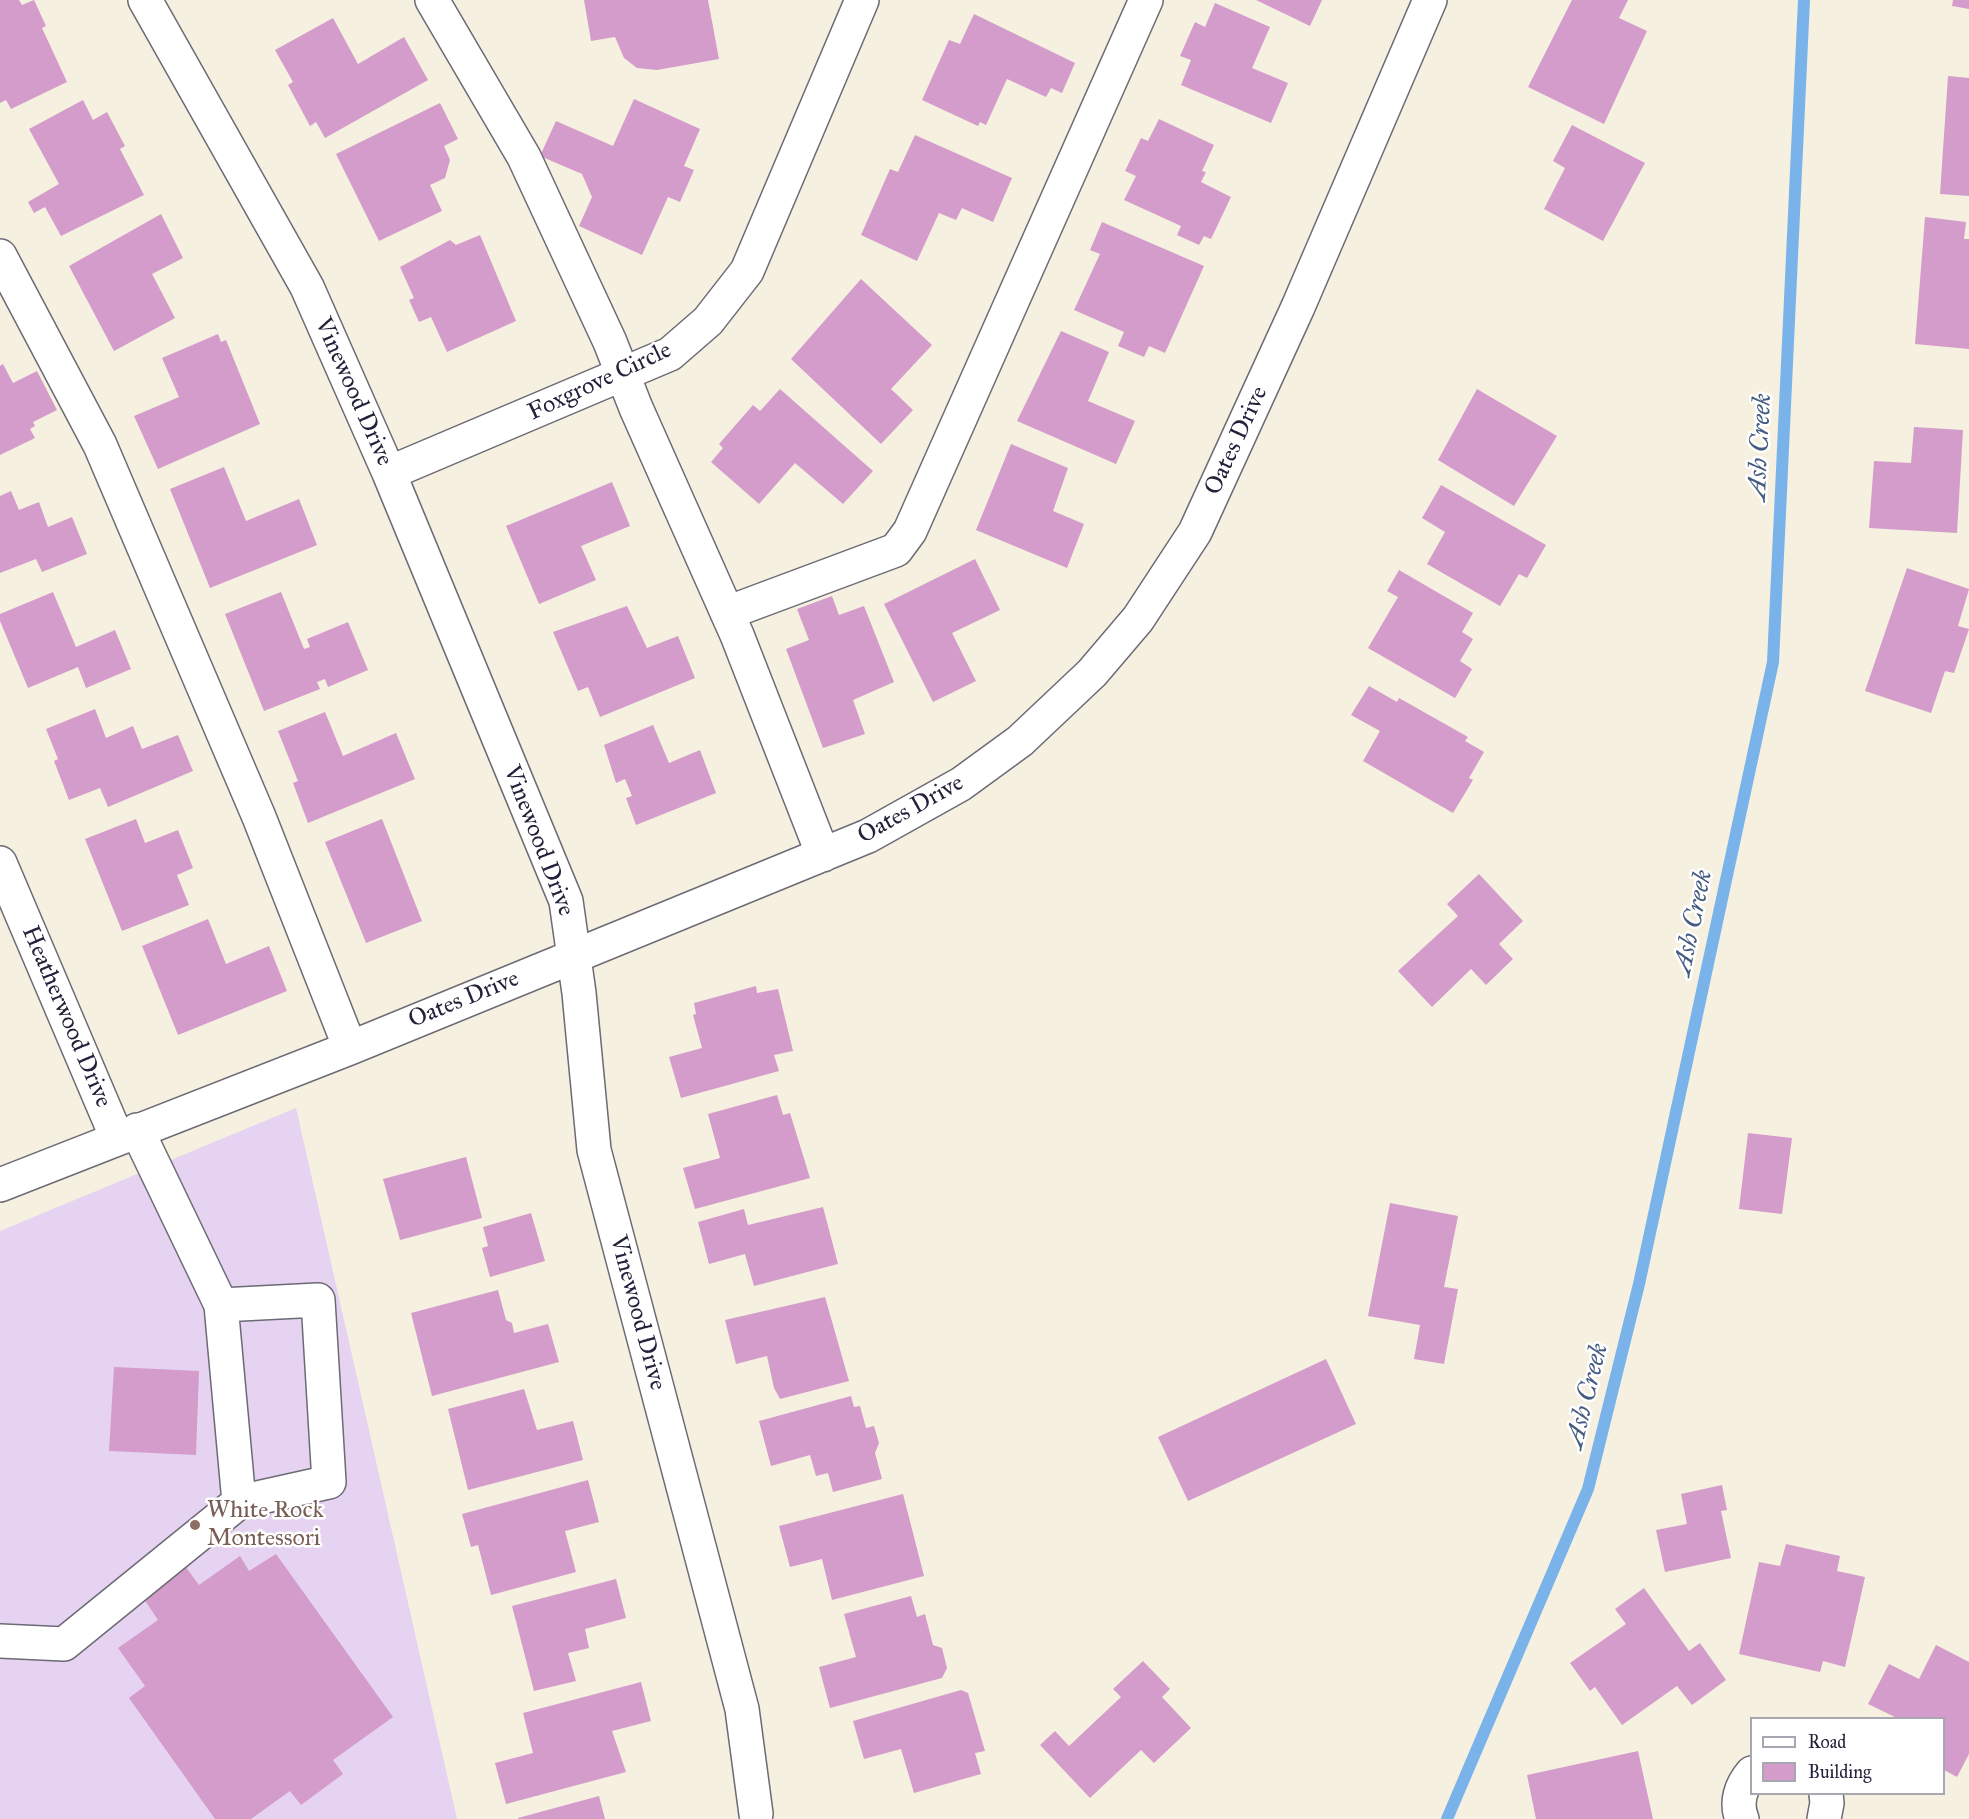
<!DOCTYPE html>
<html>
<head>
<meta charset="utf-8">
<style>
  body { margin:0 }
  #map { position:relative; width:1969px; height:1819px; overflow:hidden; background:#f6f0e0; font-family:"IM FELL Great Primer",serif }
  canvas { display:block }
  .legend { position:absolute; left:1750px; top:1717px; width:195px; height:78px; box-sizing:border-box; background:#fff; border:2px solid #a7a7b1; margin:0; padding:8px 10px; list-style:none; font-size:18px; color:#22223b }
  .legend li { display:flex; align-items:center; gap:12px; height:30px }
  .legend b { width:30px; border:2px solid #a7a7b1 }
</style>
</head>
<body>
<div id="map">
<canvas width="1969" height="1819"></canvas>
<ul class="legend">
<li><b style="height:8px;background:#fff"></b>Road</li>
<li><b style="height:16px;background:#d49cca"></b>Building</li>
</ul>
</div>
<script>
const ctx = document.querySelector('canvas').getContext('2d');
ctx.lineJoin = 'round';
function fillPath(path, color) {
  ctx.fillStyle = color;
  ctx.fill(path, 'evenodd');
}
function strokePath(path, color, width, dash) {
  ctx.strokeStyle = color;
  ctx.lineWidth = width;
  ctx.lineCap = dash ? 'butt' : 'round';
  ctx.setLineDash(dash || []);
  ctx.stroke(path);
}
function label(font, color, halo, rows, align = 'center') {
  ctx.font = font + ' "IM FELL Great Primer",serif';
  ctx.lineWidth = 5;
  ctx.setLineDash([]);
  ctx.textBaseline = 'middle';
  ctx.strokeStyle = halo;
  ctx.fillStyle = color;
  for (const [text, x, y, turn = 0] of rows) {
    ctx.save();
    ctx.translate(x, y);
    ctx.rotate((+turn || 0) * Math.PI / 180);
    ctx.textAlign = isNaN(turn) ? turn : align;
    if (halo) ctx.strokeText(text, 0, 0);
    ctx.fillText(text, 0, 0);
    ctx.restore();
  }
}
fillPath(new Path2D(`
  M 296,1108 L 457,1819 L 0,1819 L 0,1231 Z`), '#e5d3f1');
strokePath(new Path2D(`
  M 1447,1819 L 1588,1489 L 1639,1284 L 1773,662 L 1804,0`), '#79b3ea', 12);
fillPath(new Path2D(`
  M 0,0 L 19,0 L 22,5 L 34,0 L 46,26 L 42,28 L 67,82 L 11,109 L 6,100 L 0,103 Z
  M 584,0 L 708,0 L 719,59 L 657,70 L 637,68 L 624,58 L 615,37 L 591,41 Z
  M 1256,0 L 1322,0 L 1310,26 Z
  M 1572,0 L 1628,0 L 1619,18 L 1647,31 L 1604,124 L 1528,87 Z
  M 1953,0 L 1969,0 L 1969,9 L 1952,6 Z
  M 1215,3 L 1270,27 L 1252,68 L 1288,83 L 1271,123 L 1181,85 L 1191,60 L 1180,56 L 1195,22 L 1205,27 Z
  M 974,14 L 1075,63 L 1062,93 L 1051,88 L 1046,97 L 1007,79 L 986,125 L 980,122 L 978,126 L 922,100 L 949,40 L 960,44 Z
  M 333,18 L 358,64 L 404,37 L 428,80 L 325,138 L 316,122 L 310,126 L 288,85 L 293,82 L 275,50 Z
  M 1948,76 L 1969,78 L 1969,196 L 1940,194 Z
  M 634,99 L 700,129 L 684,166 L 694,170 L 680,202 L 668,197 L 642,255 L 579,226 L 592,197 L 582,174 L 540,156 L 556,121 L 613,146 Z
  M 83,100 L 93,120 L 107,112 L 125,146 L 120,149 L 144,195 L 61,236 L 45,207 L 34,213 L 28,202 L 59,184 L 29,129 Z
  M 440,103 L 458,139 L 444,146 L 450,160 L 445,178 L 430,185 L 442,211 L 379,241 L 336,154 Z
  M 1159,119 L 1214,145 L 1202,171 L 1206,172 L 1201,182 L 1231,197 L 1211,239 L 1204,236 L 1199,245 L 1177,235 L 1181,226 L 1124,200 L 1136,176 L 1125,171 L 1141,138 L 1148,141 Z
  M 1572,125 L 1645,163 L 1603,241 L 1544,209 L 1565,168 L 1553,161 Z
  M 915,135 L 1012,178 L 993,222 L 962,208 L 956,220 L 939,213 L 917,261 L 861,235 L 890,169 L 898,172 Z
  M 161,214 L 183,258 L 152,274 L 175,318 L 114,351 L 69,266 Z
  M 1925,217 L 1966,222 L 1964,239 L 1969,239 L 1969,349 L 1915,344 Z
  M 1102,222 L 1204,266 L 1165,353 L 1149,346 L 1144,357 L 1118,346 L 1124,332 L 1074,310 L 1100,254 L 1090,250 Z
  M 480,235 L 516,321 L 447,352 L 431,317 L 419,322 L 409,300 L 414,298 L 400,267 L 450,240 L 456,245 Z
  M 861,279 L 932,345 L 891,389 L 913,410 L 881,444 L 791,359 Z
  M 1061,331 L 1109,352 L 1088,401 L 1135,421 L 1116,464 L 1017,421 Z
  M 218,334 L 221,342 L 226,340 L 260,424 L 158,469 L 134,416 L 179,397 L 162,358 Z
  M 3,364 L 13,383 L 37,371 L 57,410 L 33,422 L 35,426 L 30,429 L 35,438 L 0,455 L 0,366 Z
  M 780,389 L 873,471 L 843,504 L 795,463 L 759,504 L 711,462 L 723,448 L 719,444 L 753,405 L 760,411 Z
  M 1477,389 L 1557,436 L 1514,506 L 1438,460 Z
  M 1914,427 L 1963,430 L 1957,533 L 1869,528 L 1874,461 L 1911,463 Z
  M 1011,444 L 1068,468 L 1053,511 L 1084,524 L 1067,568 L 976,530 Z
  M 224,467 L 246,521 L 299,499 L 317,545 L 210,588 L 170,489 Z
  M 612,482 L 630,526 L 581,546 L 596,580 L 539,604 L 506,526 Z
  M 1441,485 L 1546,545 L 1527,578 L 1519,574 L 1500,606 L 1427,564 L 1445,532 L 1422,518 Z
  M 11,491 L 19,510 L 39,502 L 48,527 L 72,517 L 87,554 L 42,572 L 36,559 L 0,573 L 0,496 Z
  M 975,559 L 1000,610 L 952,633 L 976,681 L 933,702 L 884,604 Z
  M 1907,568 L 1969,589 L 1958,626 L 1969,629 L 1954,673 L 1945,671 L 1931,713 L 1865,691 Z
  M 1399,570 L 1473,613 L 1462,632 L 1473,639 L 1460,661 L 1472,669 L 1455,698 L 1368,648 L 1398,597 L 1387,591 Z
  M 53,592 L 76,647 L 115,630 L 131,669 L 86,688 L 78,667 L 28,688 L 0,621 L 0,614 Z
  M 281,592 L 304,649 L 310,647 L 307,639 L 348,622 L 368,670 L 328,687 L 325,679 L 317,682 L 320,689 L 264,711 L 225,614 Z
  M 832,596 L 839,615 L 864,606 L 894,682 L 853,700 L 865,734 L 823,748 L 786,649 L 809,640 L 797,609 Z
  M 627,606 L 647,648 L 678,636 L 695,678 L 600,717 L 588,687 L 578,691 L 553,632 Z
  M 1369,686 L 1397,702 L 1399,698 L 1468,737 L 1465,741 L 1484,752 L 1469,778 L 1473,780 L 1453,813 L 1363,761 L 1380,731 L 1351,715 Z
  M 95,709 L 106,738 L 133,726 L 142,749 L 178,735 L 193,771 L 108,807 L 100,788 L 69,800 L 54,761 L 58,759 L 46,729 Z
  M 325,712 L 343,756 L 396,733 L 415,779 L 308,823 L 293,783 L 298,781 L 278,731 Z
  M 653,725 L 669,763 L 700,750 L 716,793 L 636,825 L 626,798 L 632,796 L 625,779 L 616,783 L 604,745 Z
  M 136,819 L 145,843 L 178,830 L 193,868 L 177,875 L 189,905 L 122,931 L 85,839 Z
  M 382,819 L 422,921 L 366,943 L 325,842 Z
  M 1479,874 L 1523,921 L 1499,944 L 1513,959 L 1486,985 L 1471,969 L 1432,1007 L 1398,971 L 1458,916 L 1447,904 Z
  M 208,919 L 226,964 L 269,946 L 287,991 L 178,1035 L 142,946 Z
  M 756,986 L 757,993 L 778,989 L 793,1051 L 774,1055 L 779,1071 L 681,1098 L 669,1057 L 702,1048 L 693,1015 L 696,1014 L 694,1003 Z
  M 777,1095 L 783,1115 L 790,1113 L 810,1178 L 695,1209 L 683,1168 L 720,1158 L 708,1114 Z
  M 1748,1133 L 1792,1138 L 1782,1214 L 1739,1209 Z
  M 466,1157 L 482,1218 L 400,1240 L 383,1179 Z
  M 1390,1203 L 1458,1216 L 1444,1287 L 1458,1289 L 1444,1364 L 1414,1359 L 1420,1325 L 1368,1316 Z
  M 823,1207 L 838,1264 L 754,1286 L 745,1254 L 709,1264 L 698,1222 L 744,1209 L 748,1225 Z
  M 531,1213 L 545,1261 L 490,1277 L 482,1248 L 488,1246 L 483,1227 Z
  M 498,1290 L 506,1320 L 512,1323 L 514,1333 L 548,1324 L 559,1362 L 432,1396 L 411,1313 Z
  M 825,1297 L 849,1381 L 780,1399 L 774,1388 L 767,1356 L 736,1364 L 725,1320 Z
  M 1326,1359 L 1356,1424 L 1188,1501 L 1158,1437 Z
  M 114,1367 L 199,1371 L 196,1455 L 109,1451 Z
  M 524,1389 L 537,1430 L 573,1421 L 583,1460 L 468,1490 L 448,1409 Z
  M 851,1396 L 854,1407 L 860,1406 L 866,1428 L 874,1426 L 879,1443 L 875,1453 L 882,1479 L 833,1492 L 828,1473 L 816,1476 L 810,1455 L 771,1466 L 759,1421 Z
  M 588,1480 L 599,1522 L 565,1531 L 576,1572 L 491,1595 L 478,1545 L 471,1547 L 462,1514 Z
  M 1722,1485 L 1727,1510 L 1721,1511 L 1731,1558 L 1665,1572 L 1656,1530 L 1687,1524 L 1681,1494 Z
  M 903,1494 L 924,1576 L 832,1600 L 822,1559 L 790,1567 L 779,1526 Z
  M 1786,1544 L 1840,1556 L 1837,1571 L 1865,1577 L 1845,1667 L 1823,1661 L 1820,1672 L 1739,1654 L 1759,1562 L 1780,1566 Z
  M 276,1554 L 393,1717 L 333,1760 L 343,1774 L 301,1805 L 290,1791 L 251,1819 L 215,1819 L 129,1698 L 145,1686 L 118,1648 L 158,1620 L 142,1596 L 185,1566 L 199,1585 L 240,1556 L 249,1571 Z
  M 616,1579 L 626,1618 L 585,1629 L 589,1648 L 568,1653 L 576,1681 L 534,1691 L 512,1606 Z
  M 1644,1588 L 1689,1651 L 1700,1643 L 1726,1680 L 1692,1705 L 1677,1686 L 1622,1725 L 1595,1687 L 1590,1691 L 1570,1663 L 1626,1624 L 1615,1609 Z
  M 911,1596 L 917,1617 L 925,1614 L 933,1645 L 942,1648 L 947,1668 L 942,1678 L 830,1708 L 819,1667 L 856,1657 L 844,1614 Z
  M 1936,1645 L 1969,1662 L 1969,1754 L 1957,1777 L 1944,1770 L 1944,1718 L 1897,1718 L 1868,1704 L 1889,1664 L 1919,1679 Z
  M 1143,1661 L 1170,1689 L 1162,1697 L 1191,1728 L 1154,1763 L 1141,1750 L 1090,1798 L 1040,1745 L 1055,1731 L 1069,1746 L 1121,1697 L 1113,1689 Z
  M 641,1682 L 651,1721 L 612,1731 L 626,1772 L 506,1804 L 495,1763 L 533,1753 L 523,1713 Z
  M 961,1690 L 968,1693 L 985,1751 L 975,1753 L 981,1774 L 914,1793 L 901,1749 L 864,1759 L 853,1721 Z
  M 1638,1751 L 1653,1819 L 1536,1819 L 1527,1775 Z
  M 599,1796 L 605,1819 L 518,1819 L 518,1818 Z`), '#d49cca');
const minor = new Path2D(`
  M 145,0 L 307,287 L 389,473 L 566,901 L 579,993 L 594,1150 L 742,1709 L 756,1814
  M 432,0 L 524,157 L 610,342 L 636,408 L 737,635 L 823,855
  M 0,256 L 100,445 L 259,817 L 350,1048
  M 389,473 L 670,354 L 708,321 L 747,271 L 862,0
  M 727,613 L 896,550 L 910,531 L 1146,0
  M 0,863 L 117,1138
  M 0,1185 L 350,1048 L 868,836 L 961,784 L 1020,741 L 1092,673 L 1138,619 L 1195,532 L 1298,307 L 1430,0
  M 221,1305 L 318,1300 L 329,1482 L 239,1502
  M 0,1641 L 64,1644 L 239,1502 L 221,1305 L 137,1130
  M 1742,1819 C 1735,1802 1741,1786 1752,1773
  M 1824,1819 L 1827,1803 L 1826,1794`);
strokePath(minor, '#6c6a75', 36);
strokePath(minor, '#fff', 33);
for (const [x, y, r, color] of [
  [195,1525,6,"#8d6e63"]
]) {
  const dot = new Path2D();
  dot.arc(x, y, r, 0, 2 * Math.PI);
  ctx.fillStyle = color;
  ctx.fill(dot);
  strokePath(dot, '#fff', 2);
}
label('24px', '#22223b', '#fff', [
  ["Foxgrove Circle",600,382,-25],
  ["Vinewood Drive",353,392,66],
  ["Oates Drive",1237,441,-65],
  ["Oates Drive",911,810,-29],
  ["Vinewood Drive",538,841,69],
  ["Oates Drive",464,1000,-22],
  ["Heatherwood Drive",66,1017,67],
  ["Vinewood Drive",637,1313,75]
]);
label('24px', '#785e54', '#fff', [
  ["White Rock",207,1511],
  ["Montessori",207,1539]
], 'left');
label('italic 26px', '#455c81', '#fff', [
  ["Ash Creek",1761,447,-87],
  ["Ash Creek",1694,923,-78],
  ["Ash Creek",1588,1396,-76]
]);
</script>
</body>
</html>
